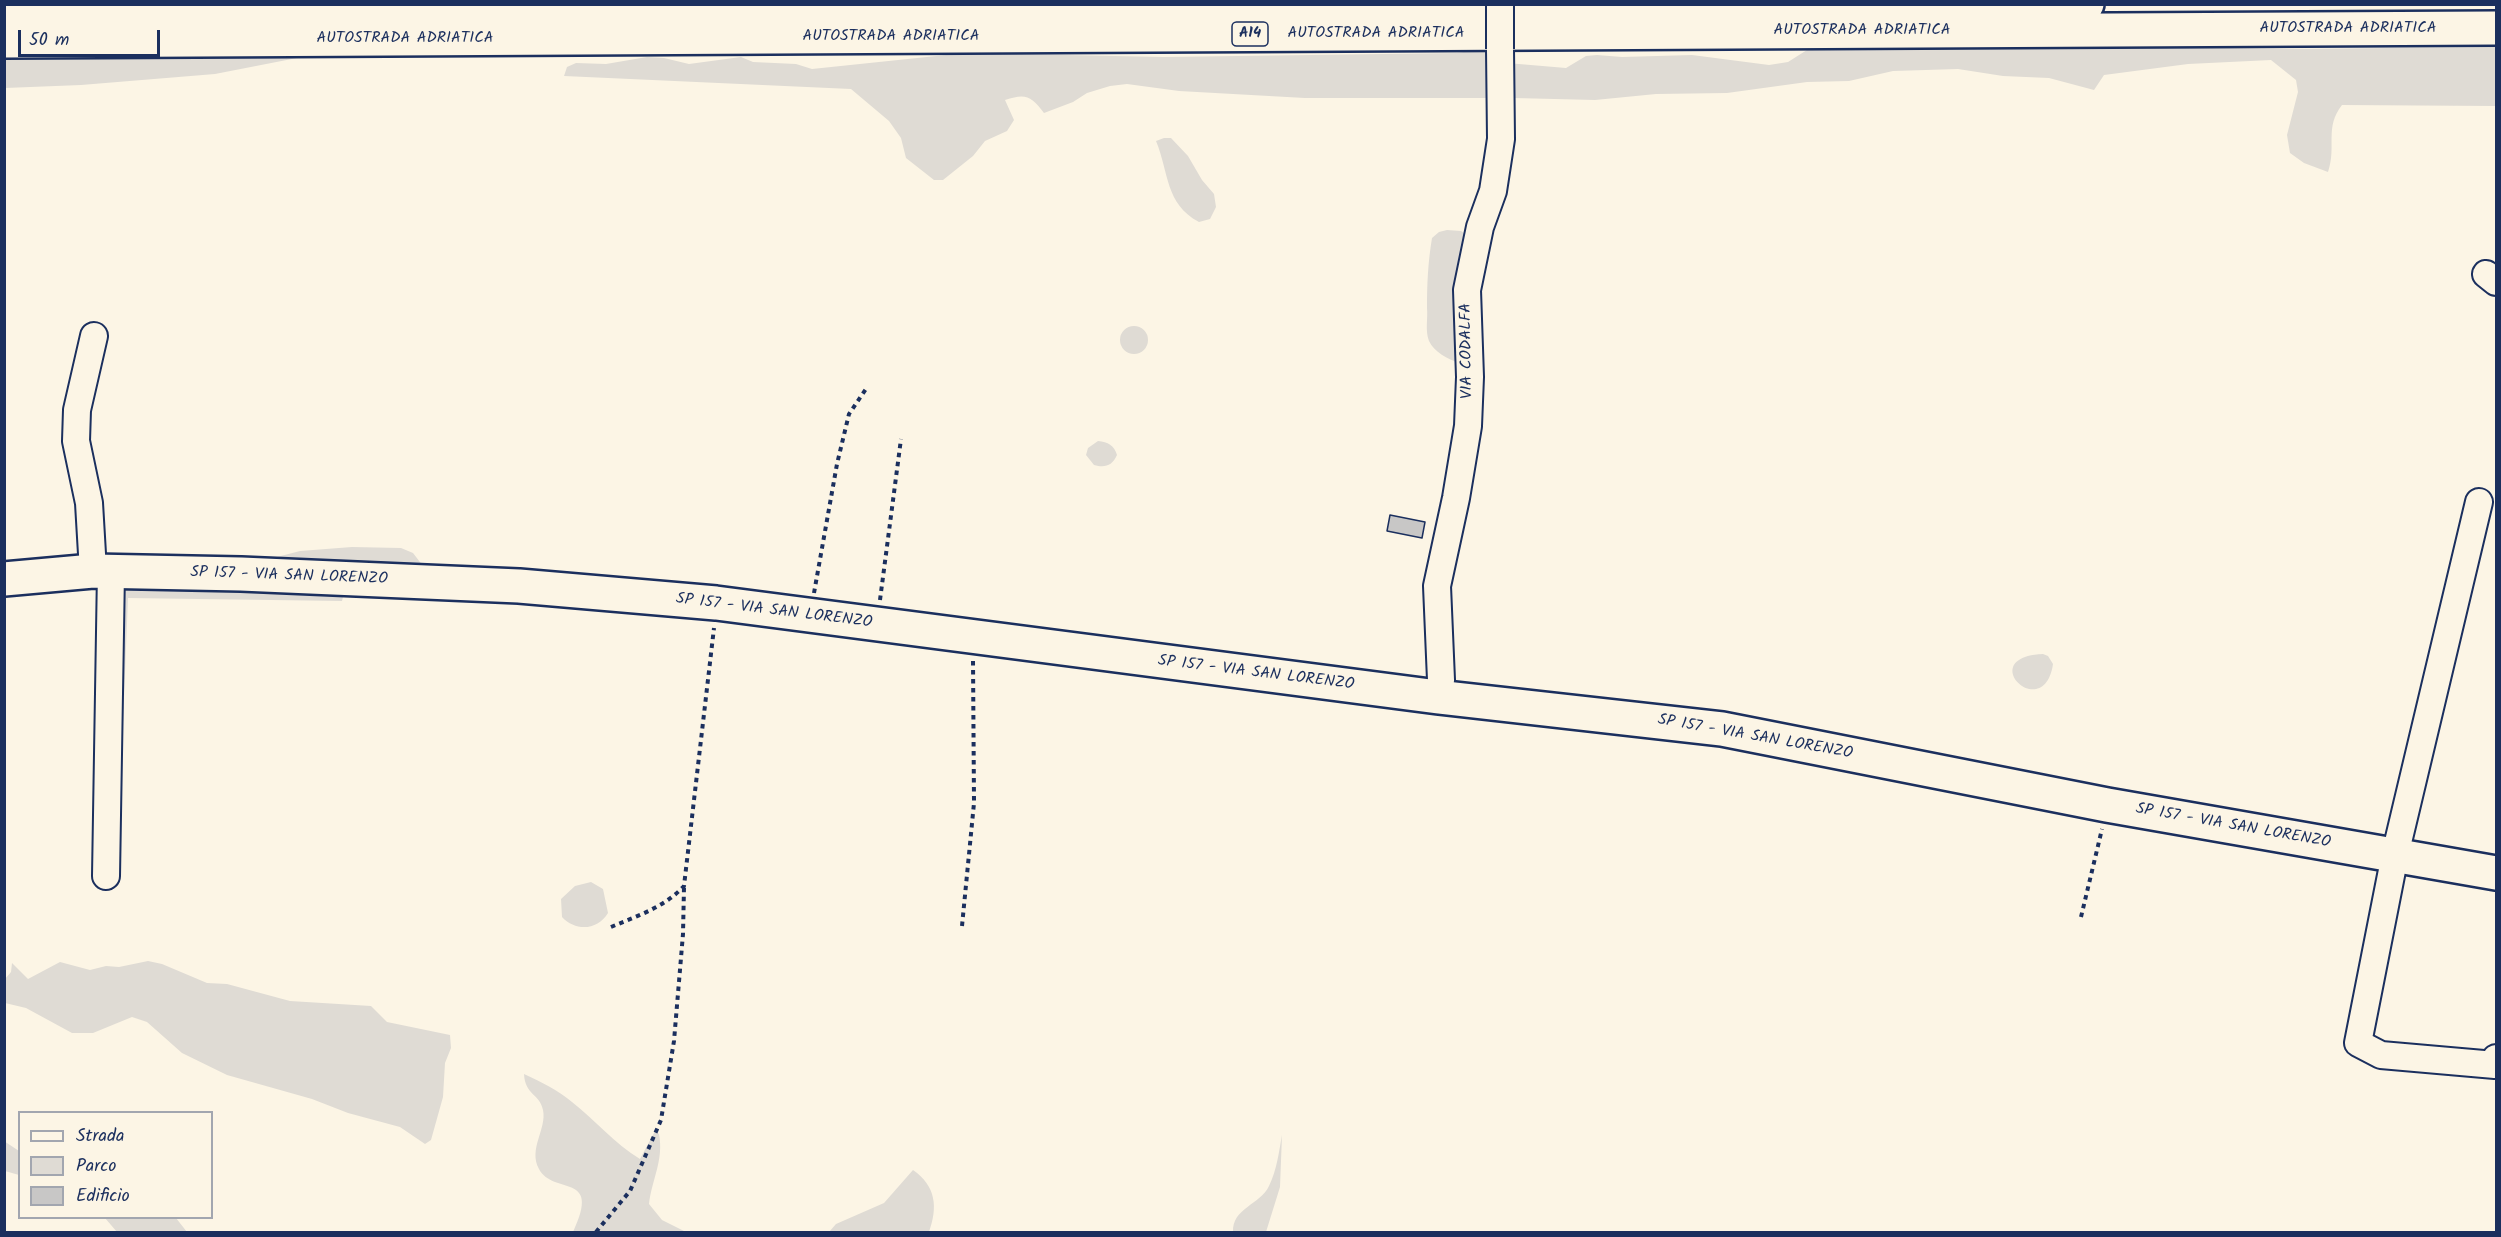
<!DOCTYPE html>
<html>
<head>
<meta charset="utf-8">
<style>
  body { margin:0 }
  #map { position:relative; width:2501px; height:1237px; overflow:hidden; background:#fcf5e5; font-family:Kalam,sans-serif }
  canvas { display:block }
  .frame { position:absolute; inset:0; border:6px solid #1b2f5e; pointer-events:none }
  .legend { position:absolute; left:18px; top:1111px; width:195px; height:108px; box-sizing:border-box; background:#fcf5e5; border:2px solid #a2a6af; margin:0; padding:8px 10px; list-style:none; font-size:18px; color:#1b2f5e }
  .legend li { display:flex; align-items:center; gap:12px; height:30px }
  .legend b { width:30px; border:2px solid #a2a6af }
  .scale { position:absolute; left:18px; top:30px; width:142px; height:27px; box-sizing:border-box; border:3px solid #1b2f5e; border-top:0; padding-left:8px; font-size:18px; line-height:21px; white-space:nowrap; color:#1b2f5e; -webkit-text-stroke:4px #fcf5e5; paint-order:stroke }
</style>
</head>
<body>
<div id="map">
<canvas width="2501" height="1237"></canvas>
<div class="frame"></div>
<ul class="legend">
<li><b style="height:8px;background:#fcf5e5"></b>Strada</li>
<li><b style="height:16px;background:#dfdbd4"></b>Parco</li>
<li><b style="height:16px;background:#c8c7c6"></b>Edificio</li>
</ul>
<div class="scale">50 m</div>
</div>
<script>
const ctx = document.querySelector('canvas').getContext('2d');
ctx.lineJoin = 'round';
function fillPath(path, color) {
  ctx.fillStyle = color;
  ctx.fill(path, 'evenodd');
}
function strokePath(path, color, width, dash) {
  ctx.strokeStyle = color;
  ctx.lineWidth = width;
  ctx.lineCap = dash ? 'butt' : 'round';
  ctx.setLineDash(dash || []);
  ctx.stroke(path);
}
function label(font, color, halo, rows, align = 'center') {
  ctx.font = font + ' Kalam,sans-serif';
  ctx.lineWidth = 4.5;
  ctx.setLineDash([]);
  ctx.textBaseline = 'middle';
  ctx.strokeStyle = halo;
  ctx.fillStyle = color;
  for (const [text, x, y, turn = 0] of rows) {
    ctx.save();
    ctx.translate(x, y);
    ctx.rotate((+turn || 0) * Math.PI / 180);
    ctx.textAlign = isNaN(turn) ? turn : align;
    if (halo) ctx.strokeText(text, 0, 0);
    ctx.fillText(text, 0, 0);
    ctx.restore();
  }
}
fillPath(new Path2D(`
  M 2109,46 L 2288,49 L 2496,47 L 2496,106 L 2342,105 C 2324,128 2337,146 2328,172 L 2304,163 L 2290,153 L 2287,135 L 2298,92 L 2296,80 L 2271,60 L 2188,64 L 2104,75 L 2094,90 L 2049,78 L 2003,76 L 1958,69 L 1893,71 L 1849,81 L 1807,82 L 1727,93 L 1656,94 L 1595,100 L 1514,98 L 1511,94 L 1507,63 L 1566,68 L 1586,56 L 1597,55 L 1622,57 L 1692,55 L 1769,65 L 1788,62 L 1807,50 L 1896,47 Z
  M 1491,48 L 1493,98 L 1305,98 L 1179,91 L 1127,84 L 1110,86 L 1087,93 L 1073,102 L 1044,113 C 1031,96 1026,93 1005,100 L 1014,120 L 1007,131 L 985,141 L 973,156 L 943,180 L 934,180 L 906,158 L 901,138 L 889,121 L 851,89 L 564,76 L 567,67 L 576,63 L 606,64 L 647,57 L 664,58 L 689,64 L 741,57 L 753,62 L 796,64 L 812,69 L 965,53 L 1164,57 L 1457,53 Z
  M 127,53 L 302,57 L 215,74 L 81,85 L 5,88 L 4,54 Z
  M 1164,138 L 1171,138 L 1188,156 L 1202,180 L 1214,194 L 1216,207 L 1210,219 L 1199,222 C 1165,204 1169,172 1156,141 Z
  M 1447,230 L 1461,231 L 1468,236 L 1459,363 C 1448,359 1434,352 1429,341 C 1425,331 1428,318 1427,308 C 1427,284 1428,262 1432,238 L 1439,232 Z
  M1120 340a14 14 0 1 1 28 0a14 14 0 1 1-28 0Z
  M 1098,441 C 1108,442 1114,445 1117,455 C 1112,466 1105,468 1094,465 L 1086,455 L 1088,448 Z
  M 352,547 L 401,548 L 413,553 L 423,566 L 206,558 L 277,557 L 300,551 Z
  M 114,584 L 346,584 L 342,601 L 128,598 L 121,772 L 114,772 Z
  M 2043,654 L 2048,656 L 2053,664 C 2044,725 1973,657 2043,654 Z
  M 591,882 L 603,889 L 608,913 C 598,930 576,932 562,917 L 561,899 L 575,886 Z
  M 148,961 L 162,964 L 207,983 L 227,984 L 290,1001 L 371,1006 L 387,1022 L 450,1035 L 451,1048 L 445,1063 L 443,1097 L 431,1140 L 425,1144 L 400,1127 L 348,1113 L 312,1099 L 227,1075 L 182,1053 L 147,1022 L 132,1017 L 93,1033 L 72,1033 L 26,1008 L 5,1003 L 5,979 L 11,972 L 12,963 L 28,979 L 60,962 L 90,970 L 106,966 L 119,967 Z
  M 524,1074 C 541,1082 558,1090 572,1102 C 595,1120 614,1143 640,1159 L 655,1131 L 659,1134 C 664,1160 652,1179 649,1204 L 662,1220 L 686,1232 L 573,1232 C 602,1171 553,1196 539,1169 C 528,1149 547,1129 543,1110 C 540,1094 525,1095 524,1074 Z
  M 1282,1135 L 1280,1187 L 1266,1232 L 1233,1232 C 1232,1208 1260,1205 1269,1186 C 1277,1170 1279,1151 1282,1135 Z
  M 4,1141 L 19,1151 L 19,1175 L 5,1171 Z
  M 913,1170 C 936,1186 938,1207 929,1232 L 829,1232 L 836,1224 L 884,1203 Z
  M 105,1218 L 176,1218 L 187,1232 L 117,1232 Z`), '#dfdbd4');
const building = new Path2D(`
  M 1390,515 L 1425,522 L 1422,538 L 1387,531 Z`);
fillPath(building, '#c8c7c6');
strokePath(building, '#1b2f5e', 1.5);
const minor = new Path2D(`
  M 2486,274 L 2496,282
  M 2479,502 L 2395,855 L 2358,1043 L 2381,1055 L 2495,1065 L 2496,1058
  M 93,571 L 89,503 L 76,441 L 77,410 L 94,336
  M 1438,697 L 1441,680 L 1437,586 L 1456,498 L 1468,426 L 1470,377 L 1467,290 L 1480,227 L 1493,191 L 1501,139 L 1500,49
  M 106,876 L 111,571`);
const major = new Path2D(`
  M 4,579 L 93,571 L 241,574 L 519,586 L 716,603 L 1438,697 L 1722,729 L 2107,805 L 2496,873`);
const highway = new Path2D(`
  M 4,15 L 2087,4
  M 4,41 L 2496,28`);
strokePath(minor, '#1b2f5e', 30);
strokePath(major, '#1b2f5e', 38);
strokePath(highway, '#1b2f5e', 38);
strokePath(new Path2D(`
  M 814,593 L 837,464 L 849,414 L 866,389
  M 880,600 L 901,439
  M 2081,917 L 2102,829
  M 962,926 L 974,803 L 973,660
  M 611,927 C 637,916 665,907 684,886 L 714,628
  M 596,1232 L 630,1191 L 661,1120 L 674,1041 L 683,934 L 684,887`), '#1b2f5e', 4, [4.5, 4.5]);
strokePath(minor, '#fcf5e5', 26);
strokePath(major, '#fcf5e5', 33);
strokePath(highway, '#fcf5e5', 33);
const minorBridge = new Path2D(`
  M 1500,4 L 1500,49`);
strokePath(minorBridge, '#1b2f5e', 30, []);
strokePath(minorBridge, '#fcf5e5', 26);
for (const [x, y, w] of [
  [1250,34,36]
]) {
  const box = new Path2D();
  box.roundRect(x - w / 2, y - 12, w, 24, 4.5);
  ctx.fillStyle = '#fcf5e5';
  ctx.fill(box);
  strokePath(box, '#1b2f5e', 1.5);
}
label('bold 15px', '#1b2f5e', null, [
  ["A14",1250,34]
]);
label('16px', '#1b2f5e', '#fcf5e5', [
  ["AUTOSTRADA ADRIATICA",2348,29],
  ["AUTOSTRADA ADRIATICA",1862,31],
  ["AUTOSTRADA ADRIATICA",1376,34],
  ["AUTOSTRADA ADRIATICA",891,37],
  ["AUTOSTRADA ADRIATICA",405,39],
  ["VIA CODALFA",1468,351,-91],
  ["SP 157 - VIA SAN LORENZO",289,577,2],
  ["SP 157 - VIA SAN LORENZO",774,612,7],
  ["SP 157 - VIA SAN LORENZO",1256,674,7],
  ["SP 157 - VIA SAN LORENZO",1755,738,10],
  ["SP 157 - VIA SAN LORENZO",2233,827,10]
]);
</script>
</body>
</html>
